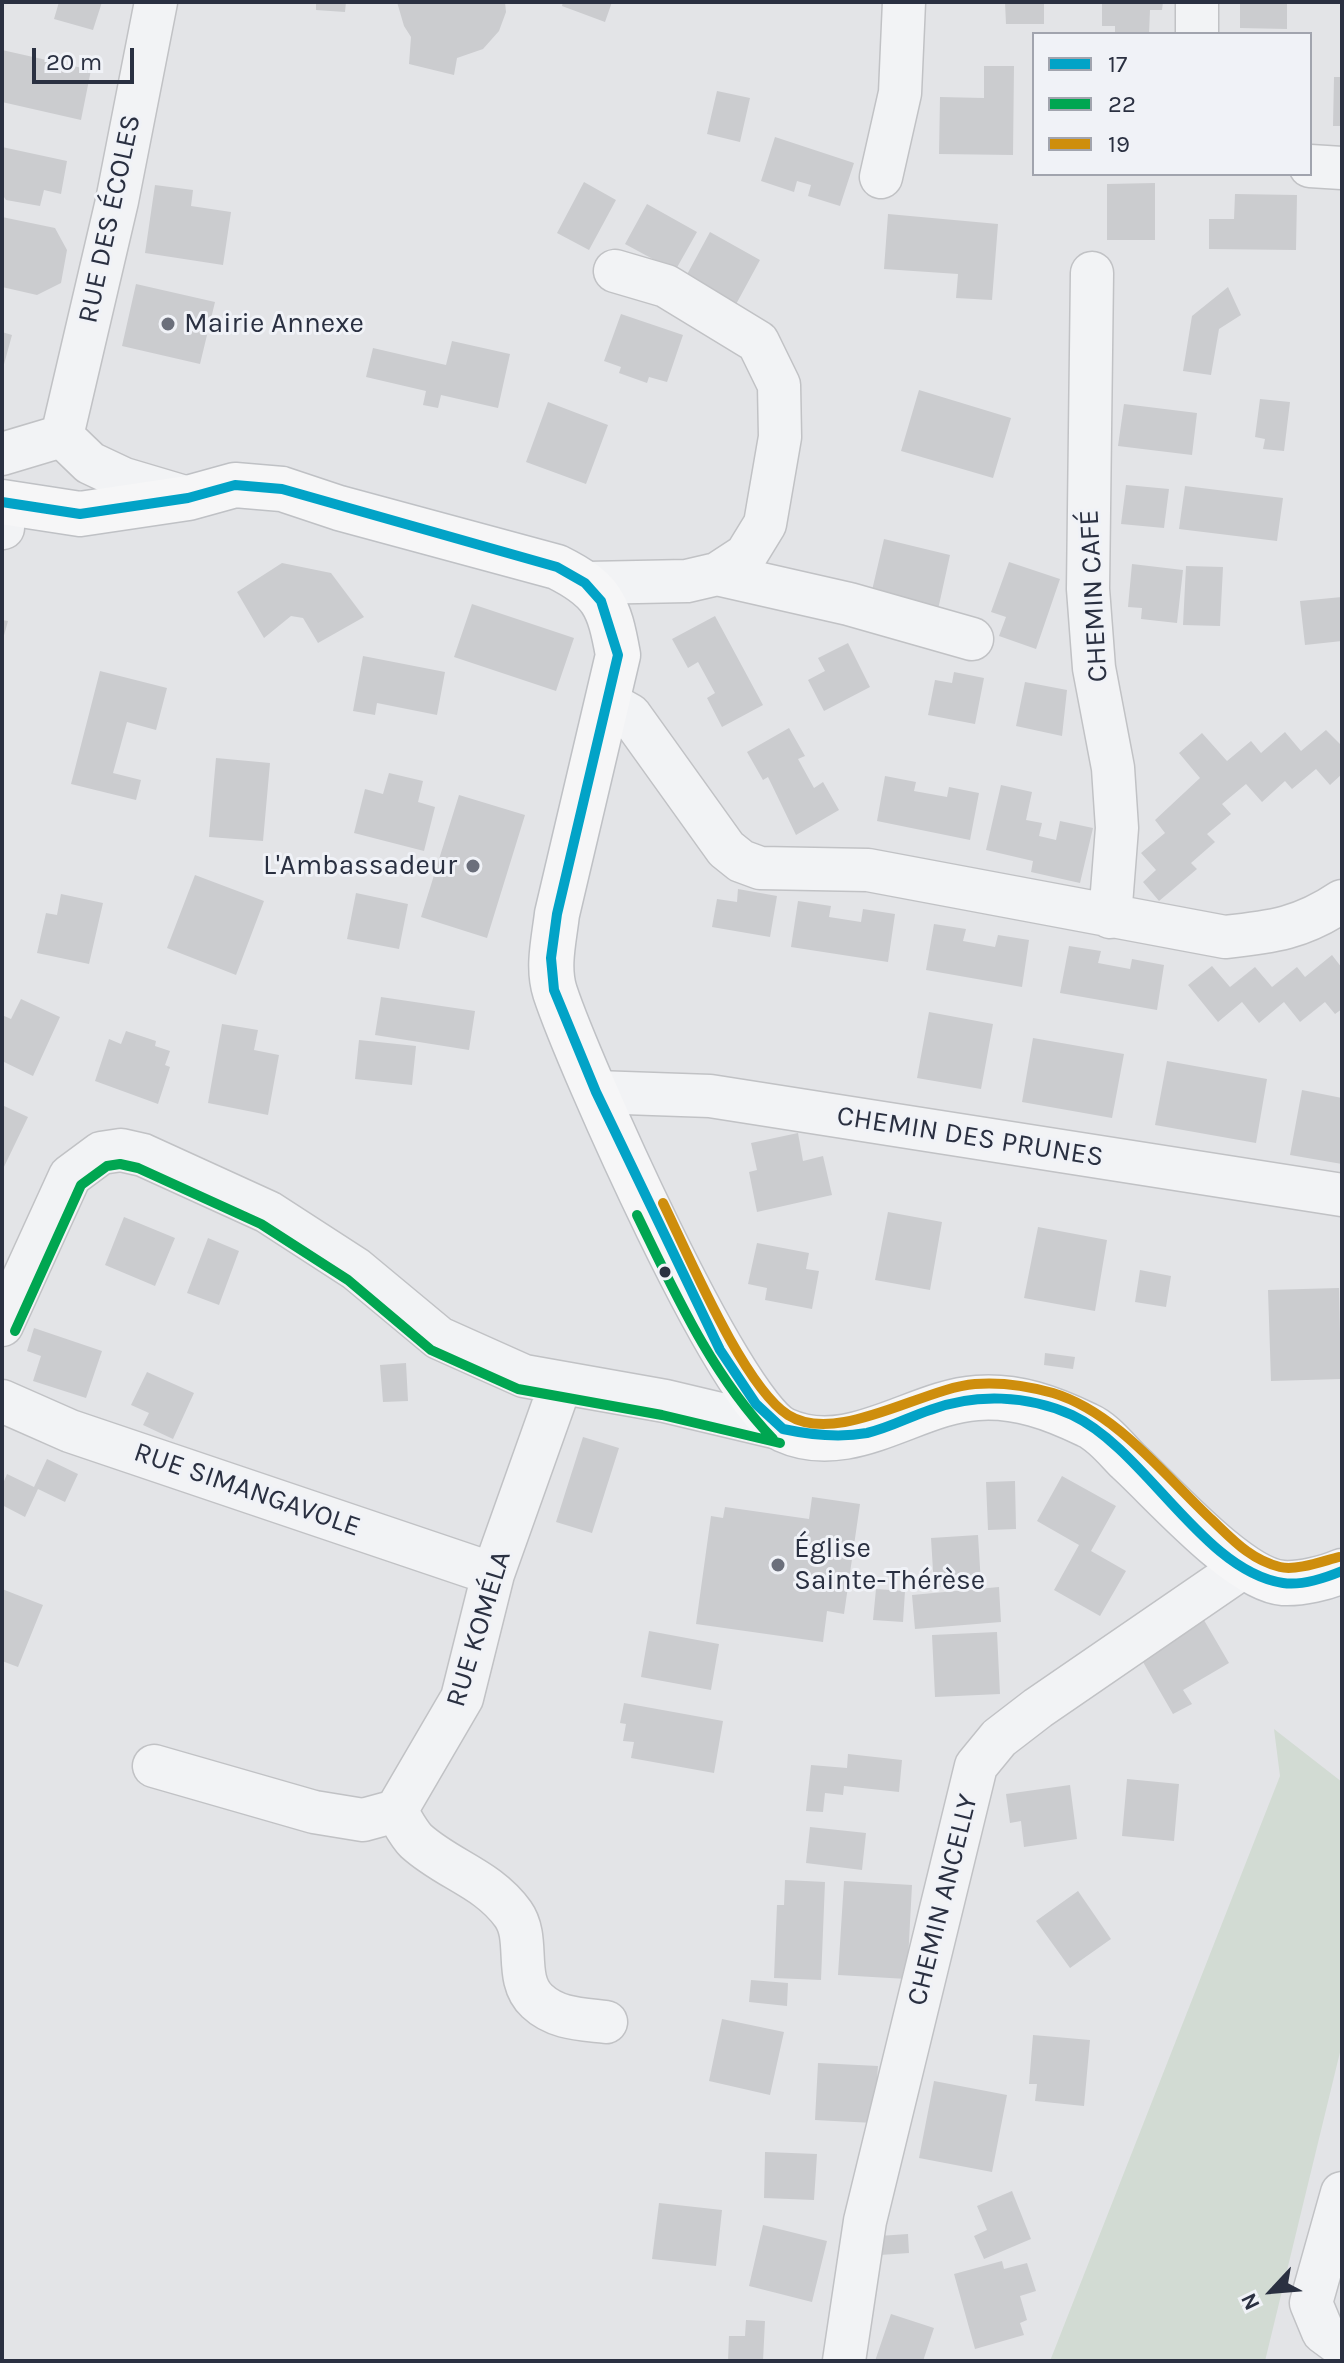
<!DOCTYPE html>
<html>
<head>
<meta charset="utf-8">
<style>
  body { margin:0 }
  #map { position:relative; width:1344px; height:2363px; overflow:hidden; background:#e3e4e7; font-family:Karla,sans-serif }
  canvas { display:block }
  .frame { position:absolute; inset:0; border:4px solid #2a3041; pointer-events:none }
  .legend { position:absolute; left:1032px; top:32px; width:280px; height:144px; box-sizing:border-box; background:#f0f2f7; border:2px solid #a1a4ae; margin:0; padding:10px 14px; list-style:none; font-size:24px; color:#2a3041 }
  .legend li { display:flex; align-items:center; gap:16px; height:40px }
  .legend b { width:40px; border:2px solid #a1a4ae }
  .north { position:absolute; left:1232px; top:2251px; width:80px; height:80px; -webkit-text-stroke:6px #f0f2f7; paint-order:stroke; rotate:244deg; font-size:22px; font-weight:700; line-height:32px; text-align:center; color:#2a3041 }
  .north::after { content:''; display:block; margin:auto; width:28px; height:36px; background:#2a3041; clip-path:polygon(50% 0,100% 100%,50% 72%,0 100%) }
  .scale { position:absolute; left:32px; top:48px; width:102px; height:36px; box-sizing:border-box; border:4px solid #2a3041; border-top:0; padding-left:10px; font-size:24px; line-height:28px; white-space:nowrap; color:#2a3041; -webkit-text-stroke:6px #f0f2f7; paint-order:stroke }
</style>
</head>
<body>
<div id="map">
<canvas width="1344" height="2363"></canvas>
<div class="frame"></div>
<ul class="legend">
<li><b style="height:10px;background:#02a3c7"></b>17</li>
<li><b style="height:10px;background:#00a651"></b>22</li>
<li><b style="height:10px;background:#ce8e0d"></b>19</li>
</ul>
<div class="north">N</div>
<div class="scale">20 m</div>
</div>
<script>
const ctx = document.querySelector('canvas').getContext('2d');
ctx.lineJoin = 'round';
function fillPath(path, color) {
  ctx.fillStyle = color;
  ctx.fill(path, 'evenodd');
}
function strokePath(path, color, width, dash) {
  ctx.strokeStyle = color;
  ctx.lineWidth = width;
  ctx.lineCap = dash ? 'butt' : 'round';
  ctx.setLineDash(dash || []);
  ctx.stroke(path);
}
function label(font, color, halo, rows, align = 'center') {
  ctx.font = font + ' Karla,sans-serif';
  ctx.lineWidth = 6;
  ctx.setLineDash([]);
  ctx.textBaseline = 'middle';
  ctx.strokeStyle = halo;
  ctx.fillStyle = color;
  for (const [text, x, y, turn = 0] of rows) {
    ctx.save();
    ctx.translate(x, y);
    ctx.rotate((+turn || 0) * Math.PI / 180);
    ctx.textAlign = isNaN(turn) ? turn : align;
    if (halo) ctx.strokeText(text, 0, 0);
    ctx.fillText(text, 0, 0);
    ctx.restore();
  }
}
fillPath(new Path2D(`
  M 1274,1729 L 1342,1782 L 1342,2044 L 1265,2361 L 1050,2361 L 1280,1776 Z`), '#d2dbd3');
fillPath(new Path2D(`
  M 59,2 L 102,2 L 93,30 L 54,19 Z
  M 316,2 L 346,2 L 345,12 L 316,10 Z
  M 397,2 L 505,2 L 506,12 L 499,31 L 483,49 L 457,58 L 454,75 L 409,64 L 411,37 L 404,26 Z
  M 563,2 L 612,2 L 605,22 L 562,6 Z
  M 1005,2 L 1044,2 L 1044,24 L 1006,24 Z
  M 1102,2 L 1163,2 L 1162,10 L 1150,10 L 1149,34 L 1115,34 L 1115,26 L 1102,26 Z
  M 1240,2 L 1287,2 L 1287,29 L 1240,28 Z
  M 2,50 L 91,70 L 81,120 L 2,102 Z
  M 984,66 L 1014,66 L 1013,155 L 939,154 L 940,97 L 984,98 Z
  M 1334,77 L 1342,77 L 1342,126 L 1333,126 Z
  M 717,91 L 750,98 L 740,142 L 707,134 Z
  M 775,137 L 854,163 L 840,206 L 808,196 L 811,185 L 797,181 L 794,192 L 761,181 Z
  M 2,147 L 67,161 L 61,194 L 44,190 L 40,206 L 6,200 L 2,194 Z
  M 584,182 L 616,200 L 589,250 L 557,233 Z
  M 1155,183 L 1155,240 L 1107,240 L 1107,184 Z
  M 155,185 L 193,190 L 191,206 L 231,212 L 223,265 L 145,253 Z
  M 1235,194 L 1297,195 L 1296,250 L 1209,249 L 1209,219 L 1234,219 Z
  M 647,204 L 697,232 L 675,271 L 625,244 Z
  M 888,214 L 998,224 L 992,300 L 956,298 L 958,274 L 884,269 Z
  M 2,217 L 55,228 L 67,250 L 61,283 L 37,295 L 2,287 Z
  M 710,232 L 760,260 L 734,308 L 684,280 Z
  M 136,284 L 215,302 L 200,364 L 122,346 Z
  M 1228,287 L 1241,315 L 1219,329 L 1211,375 L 1183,371 L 1192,316 Z
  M 621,314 L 683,335 L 667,382 L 649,377 L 647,383 L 619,373 L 621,367 L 604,361 Z
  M 2,332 L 12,335 L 3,368 L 2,368 Z
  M 452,341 L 510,354 L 498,408 L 441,395 L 438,408 L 423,405 L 426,391 L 366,377 L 373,348 L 446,365 Z
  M 919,390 L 1011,418 L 993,478 L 901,451 Z
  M 1260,399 L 1290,402 L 1284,451 L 1263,449 L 1265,439 L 1255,437 Z
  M 548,402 L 608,425 L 586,484 L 526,462 Z
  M 1124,404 L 1197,413 L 1192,455 L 1118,446 Z
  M 1126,485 L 1169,489 L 1164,528 L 1121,524 Z
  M 1185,486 L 1283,498 L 1277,541 L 1179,529 Z
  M 884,539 L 950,555 L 937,614 L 870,599 Z
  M 1009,562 L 1060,579 L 1036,649 L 999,636 L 1006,617 L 991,612 Z
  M 282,563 L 331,573 L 364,617 L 318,643 L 303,618 L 291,616 L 264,638 L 237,592 Z
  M 1132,564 L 1183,570 L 1177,623 L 1141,619 L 1142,608 L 1128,607 Z
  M 1186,566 L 1223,567 L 1220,626 L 1183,625 Z
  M 1342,597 L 1342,641 L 1305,645 L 1300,601 Z
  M 472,604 L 574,638 L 556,691 L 454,657 Z
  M 715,616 L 763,705 L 722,727 L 707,698 L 715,693 L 698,662 L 688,668 L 672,639 Z
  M 2,620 L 8,621 L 3,639 L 2,639 Z
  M 848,643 L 870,687 L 824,711 L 808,680 L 825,671 L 818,658 Z
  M 363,656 L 445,672 L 437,715 L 377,703 L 375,715 L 353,711 Z
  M 100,671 L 167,688 L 156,730 L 127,722 L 113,773 L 141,780 L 136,800 L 71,784 Z
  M 954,672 L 984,678 L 975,724 L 928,715 L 935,680 L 952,683 Z
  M 1025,682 L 1067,690 L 1062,736 L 1016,726 Z
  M 789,728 L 805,756 L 798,759 L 814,788 L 823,782 L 839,810 L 796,835 L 768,777 L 763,780 L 747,752 Z
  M 1326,730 L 1342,746 L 1342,774 L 1330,785 L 1316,769 L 1292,789 L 1285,781 L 1262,802 L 1246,784 L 1222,804 L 1231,814 L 1207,834 L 1215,842 L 1191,863 L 1197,869 L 1159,901 L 1143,882 L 1156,870 L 1141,853 L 1165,833 L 1155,820 L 1200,778 L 1179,753 L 1202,733 L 1227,761 L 1251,741 L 1261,753 L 1285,732 L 1301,751 Z
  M 216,758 L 270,763 L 263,841 L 209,837 Z
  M 389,773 L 423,781 L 418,802 L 435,807 L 424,851 L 354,833 L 365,789 L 383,794 Z
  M 885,776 L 916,782 L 914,791 L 947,797 L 949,787 L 979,793 L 970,840 L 877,821 Z
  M 1001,785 L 1032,792 L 1026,820 L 1042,823 L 1039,836 L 1056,840 L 1060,821 L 1093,828 L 1080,883 L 1031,872 L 1033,861 L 986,850 Z
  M 459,795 L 525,815 L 487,938 L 421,917 Z
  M 195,875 L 264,901 L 236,975 L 167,948 Z
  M 738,889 L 777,896 L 770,937 L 712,927 L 717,899 L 737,902 Z
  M 356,893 L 408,904 L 399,949 L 347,939 Z
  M 61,894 L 103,903 L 89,964 L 37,953 L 46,913 L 57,915 Z
  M 798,901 L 831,906 L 829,917 L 861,922 L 863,909 L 895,914 L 888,962 L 791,947 Z
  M 934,924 L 966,929 L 963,941 L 995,947 L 998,935 L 1029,940 L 1022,987 L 926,970 Z
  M 1069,946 L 1101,951 L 1098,963 L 1130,969 L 1132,959 L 1164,965 L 1157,1010 L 1060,993 Z
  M 1332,955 L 1342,968 L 1342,1009 L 1335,1014 L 1325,1002 L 1300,1022 L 1284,1002 L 1259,1023 L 1242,1002 L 1218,1022 L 1188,985 L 1212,966 L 1230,987 L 1255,967 L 1272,987 L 1297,967 L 1305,977 Z
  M 381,997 L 475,1011 L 469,1050 L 375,1035 Z
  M 21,999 L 60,1017 L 33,1076 L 2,1061 L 2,1015 L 11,1019 Z
  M 929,1012 L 993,1024 L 981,1089 L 917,1078 Z
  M 222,1024 L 258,1030 L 254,1050 L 279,1055 L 268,1115 L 208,1103 Z
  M 126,1031 L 156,1041 L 155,1046 L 170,1051 L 165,1065 L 170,1067 L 158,1104 L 95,1081 L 109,1039 L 121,1044 Z
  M 1033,1038 L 1124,1054 L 1112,1118 L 1022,1102 Z
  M 359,1040 L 416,1046 L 412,1085 L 355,1079 Z
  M 1167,1061 L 1267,1079 L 1256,1143 L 1155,1125 Z
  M 1302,1090 L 1342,1098 L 1342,1164 L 1290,1155 Z
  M 2,1105 L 28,1117 L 2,1171 Z
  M 798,1133 L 803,1161 L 823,1156 L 832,1195 L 757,1212 L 749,1172 L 757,1170 L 751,1143 Z
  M 888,1212 L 942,1222 L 930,1290 L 875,1280 Z
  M 124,1217 L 175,1238 L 155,1286 L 105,1265 Z
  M 1038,1227 L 1107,1240 L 1095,1311 L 1024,1298 Z
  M 208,1238 L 239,1251 L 219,1305 L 187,1293 Z
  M 757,1243 L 809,1253 L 806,1269 L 819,1271 L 812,1309 L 765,1300 L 767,1288 L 748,1284 Z
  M 1140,1270 L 1171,1276 L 1166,1307 L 1135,1302 Z
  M 1339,1288 L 1341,1379 L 1271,1381 L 1268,1290 Z
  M 34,1328 L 102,1351 L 86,1398 L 33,1381 L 41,1356 L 27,1351 Z
  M 1045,1353 L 1075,1357 L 1073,1369 L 1044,1365 Z
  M 406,1363 L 408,1401 L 383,1402 L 380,1365 Z
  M 147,1372 L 194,1393 L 173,1439 L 143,1425 L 149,1413 L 131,1405 Z
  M 583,1437 L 619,1448 L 592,1533 L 556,1522 Z
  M 47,1459 L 78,1474 L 65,1502 L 38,1489 L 25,1517 L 2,1505 L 2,1486 L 7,1474 L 34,1487 Z
  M 1062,1476 L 1116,1506 L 1091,1551 L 1126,1571 L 1100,1616 L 1054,1590 L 1079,1545 L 1037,1521 Z
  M 1015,1481 L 1016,1529 L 988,1530 L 986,1482 Z
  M 812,1497 L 860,1504 L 844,1614 L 827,1611 L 823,1642 L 696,1624 L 711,1516 L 723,1518 L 725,1507 L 809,1519 Z
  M 978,1535 L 981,1584 L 934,1587 L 931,1538 Z
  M 999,1587 L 1001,1622 L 915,1629 L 912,1595 Z
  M 2,1589 L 43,1605 L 18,1667 L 2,1661 Z
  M 876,1589 L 905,1591 L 903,1622 L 873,1620 Z
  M 1201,1615 L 1229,1663 L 1183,1690 L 1192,1704 L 1173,1714 L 1143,1662 L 1157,1653 L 1151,1643 Z
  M 649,1631 L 719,1644 L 711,1690 L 641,1677 Z
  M 997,1632 L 1000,1694 L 935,1697 L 932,1635 Z
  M 624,1703 L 723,1721 L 714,1773 L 631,1758 L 634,1742 L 623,1741 L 626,1724 L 620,1723 Z
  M 848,1754 L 902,1760 L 899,1792 L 844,1786 L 843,1795 L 825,1793 L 823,1812 L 806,1811 L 811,1765 L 847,1768 Z
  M 1127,1779 L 1179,1784 L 1174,1841 L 1122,1836 Z
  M 1070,1785 L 1077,1839 L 1024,1847 L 1021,1821 L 1010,1823 L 1006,1794 Z
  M 810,1827 L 866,1833 L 862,1870 L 806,1863 Z
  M 785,1880 L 825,1882 L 821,1980 L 774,1978 L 777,1905 L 784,1905 Z
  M 844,1881 L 912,1885 L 907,1979 L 838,1975 Z
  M 1078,1891 L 1111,1939 L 1070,1968 L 1036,1921 Z
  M 751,1980 L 788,1983 L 787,2006 L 749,2002 Z
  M 722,2019 L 784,2032 L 770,2095 L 709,2081 Z
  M 1033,2035 L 1090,2040 L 1084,2106 L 1035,2101 L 1037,2084 L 1029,2084 Z
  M 818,2063 L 878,2066 L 874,2123 L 815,2120 Z
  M 934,2081 L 1007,2095 L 992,2172 L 919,2158 Z
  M 765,2152 L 817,2154 L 814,2200 L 764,2198 Z
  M 1012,2191 L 1031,2239 L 984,2259 L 974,2236 L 987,2230 L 977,2206 Z
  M 659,2203 L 722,2210 L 716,2266 L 652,2259 Z
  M 763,2225 L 827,2241 L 812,2302 L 749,2286 Z
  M 908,2234 L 909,2253 L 880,2255 L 879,2236 Z
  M 1002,2261 L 1004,2269 L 1027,2263 L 1036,2291 L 1020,2296 L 1027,2320 L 1020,2323 L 1024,2335 L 975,2349 L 954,2274 Z
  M 891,2314 L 934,2328 L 923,2361 L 875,2361 Z
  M 746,2320 L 765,2321 L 763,2361 L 728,2361 L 729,2336 L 745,2336 Z`), '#cbcccf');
const minor = new Path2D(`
  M 1197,34 L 1197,2
  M 1310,166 L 1342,168
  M 881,177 L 900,93 L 904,2
  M 1092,273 L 1088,589 L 1094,668 L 1113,768 L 1117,828 L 1110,917
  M 62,436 L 117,201 L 156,2
  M 62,436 L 90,463 L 124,479 L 188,498
  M 2,454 L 62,436
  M 2,526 L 3,528
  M 717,574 L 849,604 L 972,639
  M 588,583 L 687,581 L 717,574 L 746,555 L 765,524 L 780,437 L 779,385 L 758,342 L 666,286 L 615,271
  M 607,702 L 630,715 L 726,849 L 741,861 L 760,868 L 868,870 L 1225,937 C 1273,932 1302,928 1342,901
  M 596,1092 L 710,1096 L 1342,1195
  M 2,1325 L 70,1176 L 101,1153 L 121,1150 L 143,1155 L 268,1212 L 356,1269 L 439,1338 L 524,1376 L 665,1401 L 783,1429
  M 2,1401 L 70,1431 L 493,1574
  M 154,1766 L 314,1812 L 363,1820 L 396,1811 L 462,1698 L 493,1574 L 561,1383
  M 396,1811 C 402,1820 408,1833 416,1841 C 448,1870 487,1878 513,1914 C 531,1939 513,1979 537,2001 C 556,2019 581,2019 606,2022
  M 1342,2193 L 1311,2303 L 1323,2332 L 1342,2346
  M 844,2361 L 865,2221 L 976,1766 L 999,1738 L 1038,1708 L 1242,1568`);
const major = new Path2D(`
  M 2,502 L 80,514 L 188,498 L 235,485 L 282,489 L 339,508 L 557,567 C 603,590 609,605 618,655 L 557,914 C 554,940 547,967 555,992 C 578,1062 729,1404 784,1430 C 850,1460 914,1402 977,1398 C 1017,1395 1052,1408 1087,1425 C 1103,1432 1116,1449 1128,1461 C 1162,1492 1239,1580 1283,1583 C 1301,1584 1326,1578 1342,1571`);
strokePath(minor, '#c1c2c5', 45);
strokePath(major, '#bfc1c5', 47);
strokePath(minor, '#f2f3f5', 42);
strokePath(major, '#f6f6f7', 44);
strokePath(new Path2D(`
  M 2,502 L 80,514 L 188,498 L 235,485 L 282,489 L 557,567 L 585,583 L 601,601 L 618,655 L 557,914 L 551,958 L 554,990 L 596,1092 L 720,1350 L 756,1404 L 783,1429
  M 783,1429 C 811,1435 839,1438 867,1433 C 889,1428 909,1417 930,1410 C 975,1393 1028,1395 1072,1415 C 1146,1450 1203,1571 1283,1583 C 1302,1586 1325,1578 1342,1571`), '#02a3c7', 10);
strokePath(new Path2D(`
  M 637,1215 C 676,1295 711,1374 773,1439
  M 15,1331 L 81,1185 L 107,1166 L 120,1164 L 138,1168 L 261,1224 L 348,1280 L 431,1350 L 518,1389 L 662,1415 L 780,1443`), '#00a651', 10);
strokePath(new Path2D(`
  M 663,1203 C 688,1254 743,1386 788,1415 C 837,1446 923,1388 975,1384 C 1000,1382 1028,1386 1053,1393 C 1116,1412 1165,1476 1212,1520 C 1233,1540 1251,1560 1280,1567 C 1296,1571 1323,1561 1339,1557`), '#ce8e0d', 10);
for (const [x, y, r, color] of [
  [168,324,8,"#6b6f7b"],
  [473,866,8,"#6b6f7b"],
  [665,1272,7,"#2a3041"],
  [778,1565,8,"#6b6f7b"]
]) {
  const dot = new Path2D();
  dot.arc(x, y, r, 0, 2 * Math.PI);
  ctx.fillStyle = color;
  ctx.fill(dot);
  strokePath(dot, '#f0f2f7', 3);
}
label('28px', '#2a3041', '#f0f2f7', [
  ["RUE DES ÉCOLES",110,219,-78],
  ["CHEMIN CAFÉ",1094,596,-93],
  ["CHEMIN DES PRUNES",970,1137,9],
  ["RUE SIMANGAVOLE",247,1490,19],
  ["RUE KOMÉLA",479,1629,-73],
  ["CHEMIN ANCELLY",943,1900,-76]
]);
label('28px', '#2a3041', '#f0f2f7', [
  ["Mairie Annexe",184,324],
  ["L'Ambassadeur",457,866,"right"],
  ["Église",794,1549],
  ["Sainte-Thérèse",794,1581]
], 'left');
</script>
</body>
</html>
